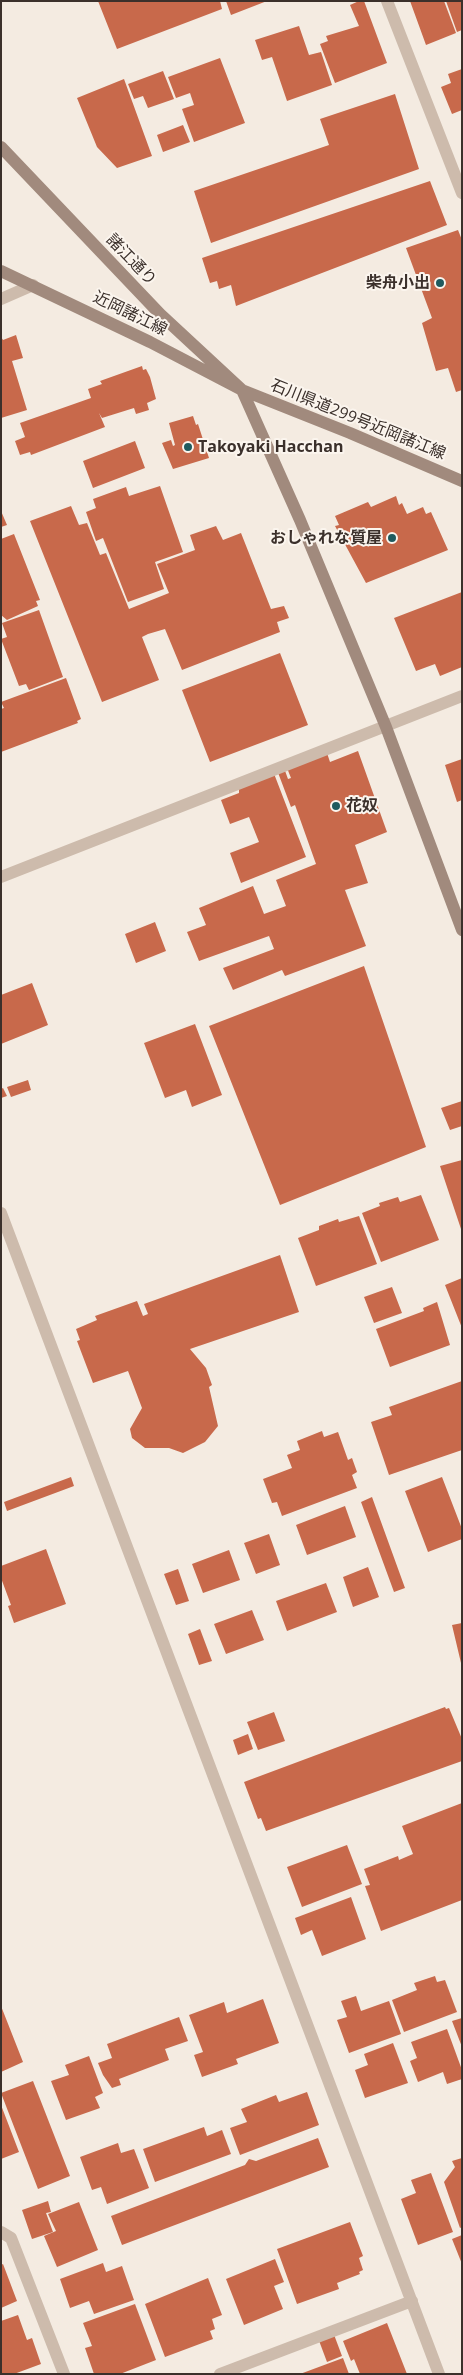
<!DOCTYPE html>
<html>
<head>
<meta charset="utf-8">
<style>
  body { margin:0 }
  #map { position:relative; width:463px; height:2375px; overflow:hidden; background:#f4ebe1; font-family:"Open Sans",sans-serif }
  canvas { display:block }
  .frame { position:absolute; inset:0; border:2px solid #3b302b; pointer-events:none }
</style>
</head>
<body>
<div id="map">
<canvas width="463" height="2375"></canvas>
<div class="frame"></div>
</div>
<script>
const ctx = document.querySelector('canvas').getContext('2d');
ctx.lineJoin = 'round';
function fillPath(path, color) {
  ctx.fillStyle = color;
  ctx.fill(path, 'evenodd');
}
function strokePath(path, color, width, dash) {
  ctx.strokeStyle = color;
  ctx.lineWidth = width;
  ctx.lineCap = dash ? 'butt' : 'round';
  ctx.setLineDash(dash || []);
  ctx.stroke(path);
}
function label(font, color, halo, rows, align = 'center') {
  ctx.font = font + ' "Open Sans","Noto Sans JP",sans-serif';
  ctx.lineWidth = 4;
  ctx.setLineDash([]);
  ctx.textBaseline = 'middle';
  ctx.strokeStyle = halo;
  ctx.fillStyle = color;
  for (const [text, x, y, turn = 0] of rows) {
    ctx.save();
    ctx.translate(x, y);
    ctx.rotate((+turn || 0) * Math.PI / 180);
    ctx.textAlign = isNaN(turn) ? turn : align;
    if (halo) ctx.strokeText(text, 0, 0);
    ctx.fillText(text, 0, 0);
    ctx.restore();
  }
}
fillPath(new Path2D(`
  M 98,1 L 220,1 L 222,9 L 117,49 Z
  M 226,1 L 267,1 L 231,15 Z
  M 359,1 L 364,1 L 387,63 L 335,83 L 320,44 L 328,41 L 326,36 L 359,26 L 350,5 Z
  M 410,1 L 444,1 L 456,33 L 426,45 Z
  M 446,1 L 462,1 L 462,30 L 457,32 Z
  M 299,26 L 309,55 L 321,52 L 332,85 L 287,101 L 272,57 L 262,60 L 255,40 Z
  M 220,58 L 245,123 L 194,142 L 182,109 L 194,105 L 190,93 L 176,98 L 168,77 Z
  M 462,69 L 462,110 L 452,114 L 441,87 L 451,83 L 448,74 Z
  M 163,71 L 174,99 L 148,108 L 143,96 L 134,99 L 128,84 Z
  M 124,79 L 152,156 L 117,168 L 97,147 L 77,98 Z
  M 395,94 L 419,169 L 211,243 L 194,191 L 329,145 L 320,119 Z
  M 183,125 L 190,142 L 163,152 L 157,135 Z
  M 430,181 L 447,225 L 236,306 L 231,285 L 219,289 L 217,281 L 210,283 L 202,258 Z
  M 458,230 L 462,240 L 462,390 L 456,392 L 448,368 L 436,371 L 422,323 L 432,318 L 406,248 Z
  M 16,335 L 23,358 L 12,361 L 27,410 L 1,418 L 1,337 L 3,340 Z
  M 142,366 L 143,370 L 146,369 L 150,377 L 156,399 L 147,403 L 149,410 L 136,414 L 134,408 L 102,418 L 99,413 L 105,427 L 31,455 L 30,452 L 20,455 L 15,441 L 25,437 L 20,423 L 91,398 L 88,389 L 102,384 L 100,381 Z
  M 193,416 L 196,425 L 198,424 L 209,458 L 173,469 L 162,443 L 171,440 L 173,446 L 175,445 L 169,423 Z
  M 135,441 L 145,468 L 93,488 L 83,461 Z
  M 160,486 L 183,552 L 155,562 L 164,589 L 128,602 L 103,538 L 96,541 L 86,512 L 96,508 L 93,499 L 126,487 L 129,496 Z
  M 396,496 L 399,505 L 402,503 L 407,514 L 423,507 L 426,514 L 431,512 L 448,550 L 366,583 L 335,526 L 339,525 L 335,516 L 368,502 L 371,507 Z
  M 71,506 L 79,525 L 87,523 L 100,555 L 106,553 L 129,609 L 169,593 L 157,564 L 195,550 L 190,535 L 216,526 L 223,540 L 241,533 L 271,609 L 284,606 L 289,618 L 277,622 L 280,632 L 182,670 L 165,629 L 148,634 L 142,637 L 159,680 L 102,702 L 30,521 Z
  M 1,511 L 7,525 L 1,527 Z
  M 14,534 L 40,600 L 36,601 L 38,606 L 7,620 L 1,615 L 1,539 Z
  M 462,592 L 462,667 L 440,676 L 435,664 L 416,671 L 394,618 Z
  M 39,610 L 63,677 L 29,690 L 26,684 L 19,686 L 1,639 L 7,637 L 2,623 Z
  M 280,653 L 308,725 L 210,762 L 182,690 Z
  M 66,678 L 81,719 L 77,721 L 78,723 L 1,752 L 1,709 L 4,708 L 1,702 Z
  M 358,751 L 387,832 L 355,845 L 368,883 L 345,890 L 366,946 L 285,976 L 282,970 L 233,990 L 223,968 L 274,949 L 269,936 L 199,961 L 187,932 L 206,925 L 199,908 L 253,886 L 264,914 L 286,906 L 276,880 L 316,864 L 295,805 L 291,807 L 277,770 L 284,768 L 288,779 L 291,778 L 287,768 L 327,753 L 330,762 Z
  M 462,759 L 462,800 L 457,802 L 445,765 Z
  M 273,771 L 306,857 L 241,883 L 230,853 L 259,842 L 249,817 L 230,824 L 221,800 L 239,793 L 239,787 Z
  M 155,922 L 166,951 L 136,963 L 125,934 Z
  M 364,966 L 426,1147 L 280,1205 L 209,1026 Z
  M 32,983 L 48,1025 L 1,1044 L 1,995 Z
  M 195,1024 L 222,1095 L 192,1107 L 186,1090 L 165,1098 L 144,1043 Z
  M 28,1080 L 31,1090 L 11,1097 L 7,1087 Z
  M 3,1088 L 7,1096 L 1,1098 L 1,1089 Z
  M 462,1101 L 462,1126 L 450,1130 L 441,1108 Z
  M 462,1160 L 462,1229 L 461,1229 L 440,1166 Z
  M 421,1195 L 439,1240 L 381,1262 L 362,1213 L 380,1206 L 379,1203 L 398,1197 L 400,1202 Z
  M 359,1216 L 377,1264 L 316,1286 L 298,1238 L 319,1230 L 319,1226 L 338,1219 L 339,1222 Z
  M 280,1255 L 299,1312 L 190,1349 L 206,1368 L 212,1385 L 209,1387 L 218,1426 L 205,1442 L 183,1453 L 169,1448 L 145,1448 L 132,1438 L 130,1429 L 142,1408 L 128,1371 L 93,1383 L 77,1341 L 80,1340 L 76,1329 L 97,1320 L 95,1316 L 137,1301 L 143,1316 L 148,1314 L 144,1304 Z
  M 462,1278 L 462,1328 L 445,1285 Z
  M 392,1287 L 402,1313 L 374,1323 L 364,1297 Z
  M 437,1302 L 450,1345 L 390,1367 L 376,1329 L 424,1311 L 423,1308 Z
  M 462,1381 L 462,1450 L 389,1475 L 371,1422 L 392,1415 L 389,1407 Z
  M 322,1431 L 324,1437 L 338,1432 L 348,1460 L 352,1458 L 357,1472 L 352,1475 L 357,1488 L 282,1516 L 277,1502 L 272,1503 L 263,1479 L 292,1468 L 287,1455 L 300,1450 L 297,1441 Z
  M 71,1477 L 74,1486 L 7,1511 L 4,1502 Z
  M 442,1477 L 462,1529 L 462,1539 L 428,1552 L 405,1491 Z
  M 372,1497 L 405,1588 L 394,1592 L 361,1502 Z
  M 345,1506 L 356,1537 L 307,1555 L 296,1525 Z
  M 269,1534 L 280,1565 L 256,1574 L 244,1543 Z
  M 46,1549 L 66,1604 L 14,1623 L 8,1606 L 11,1605 L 1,1578 L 1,1566 Z
  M 229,1550 L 240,1580 L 203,1593 L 192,1564 Z
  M 368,1567 L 379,1597 L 353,1607 L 343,1577 Z
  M 178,1569 L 189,1601 L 176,1605 L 164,1574 Z
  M 326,1583 L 337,1612 L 287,1631 L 276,1601 Z
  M 252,1610 L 264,1640 L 226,1654 L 214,1624 Z
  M 462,1623 L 462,1663 L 461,1663 L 452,1625 Z
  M 200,1629 L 212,1661 L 199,1665 L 188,1634 Z
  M 445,1707 L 446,1709 L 449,1708 L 462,1739 L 462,1761 L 266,1831 L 261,1818 L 258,1819 L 244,1782 Z
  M 274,1712 L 285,1741 L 258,1750 L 247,1722 Z
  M 248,1734 L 253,1749 L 238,1755 L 233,1740 Z
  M 462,1803 L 462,1900 L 381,1931 L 365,1886 L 370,1885 L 364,1869 L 398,1856 L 399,1860 L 413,1854 L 402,1826 Z
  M 347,1845 L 362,1884 L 302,1907 L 287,1867 Z
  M 351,1897 L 366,1939 L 322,1956 L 312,1930 L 301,1935 L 295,1918 Z
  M 435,1976 L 437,1982 L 445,1980 L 457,2012 L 404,2032 L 392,2000 L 417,1990 L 414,1983 Z
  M 356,1996 L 361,2011 L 389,2001 L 401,2034 L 349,2053 L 337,2020 L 347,2017 L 341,2001 Z
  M 263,1999 L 279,2043 L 236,2059 L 238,2064 L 202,2077 L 194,2055 L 203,2052 L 189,2015 L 224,2002 L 227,2013 Z
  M 1,2006 L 23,2062 L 1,2072 Z
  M 179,2017 L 188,2041 L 165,2049 L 169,2060 L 119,2079 L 121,2085 L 112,2088 L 103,2075 L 98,2063 L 112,2058 L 107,2044 Z
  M 462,2018 L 462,2047 L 452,2021 Z
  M 447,2029 L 462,2070 L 462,2079 L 447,2084 L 443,2072 L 418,2082 L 410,2061 L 417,2058 L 411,2042 Z
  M 393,2043 L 408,2083 L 365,2098 L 355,2070 L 368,2065 L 364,2054 Z
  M 89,2056 L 103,2093 L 95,2097 L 100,2108 L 66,2120 L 51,2081 L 69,2075 L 65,2065 Z
  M 33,2081 L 70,2176 L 38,2189 L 1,2093 Z
  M 307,2092 L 319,2125 L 240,2155 L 230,2128 L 247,2122 L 241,2109 L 276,2095 L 279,2102 Z
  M 1,2105 L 19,2152 L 1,2159 Z
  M 204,2127 L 207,2136 L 222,2130 L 231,2154 L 155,2182 L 143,2149 Z
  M 318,2138 L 329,2167 L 122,2245 L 111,2216 L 245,2165 L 249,2159 L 256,2161 Z
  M 118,2143 L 121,2153 L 134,2149 L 149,2188 L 107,2204 L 101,2187 L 92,2190 L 80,2157 Z
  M 462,2158 L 462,2227 L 460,2228 L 444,2182 L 455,2167 L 452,2161 Z
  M 431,2173 L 453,2232 L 418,2245 L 401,2199 L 416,2193 L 411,2180 Z
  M 48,2201 L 51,2212 L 46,2213 L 53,2232 L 32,2239 L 22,2210 Z
  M 79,2202 L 98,2250 L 57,2267 L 44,2236 L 56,2231 L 48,2214 Z
  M 350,2222 L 363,2256 L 359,2258 L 363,2270 L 359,2272 L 360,2274 L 337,2283 L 339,2289 L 297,2304 L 277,2249 Z
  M 462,2235 L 462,2264 L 452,2239 Z
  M 275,2259 L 284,2282 L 274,2286 L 283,2309 L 244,2325 L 226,2279 Z
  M 103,2263 L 106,2272 L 122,2266 L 134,2300 L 94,2314 L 89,2301 L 70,2308 L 60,2279 Z
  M 3,2264 L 17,2301 L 1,2308 L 1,2265 Z
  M 208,2278 L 222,2315 L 212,2319 L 215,2329 L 210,2331 L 213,2339 L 165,2357 L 145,2304 Z
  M 135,2304 L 156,2360 L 120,2374 L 94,2374 L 85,2348 L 92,2346 L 83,2323 Z
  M 18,2315 L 27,2340 L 32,2338 L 41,2364 L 14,2374 L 1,2374 L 1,2321 Z
  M 387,2323 L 407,2374 L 360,2374 L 354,2359 L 351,2361 L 343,2341 Z
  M 333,2332 L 342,2356 L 327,2362 L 318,2338 Z
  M 343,2358 L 349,2374 L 300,2374 Z`), '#c8694b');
strokePath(new Path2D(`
  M 387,1 L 462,193
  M 1,299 L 33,285
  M 1,877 L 462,696
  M 1,1213 L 439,2374
  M 1,2232 L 11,2238 L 64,2374
  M 220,2374 L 412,2301`), '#cdbbac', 12);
strokePath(new Path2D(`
  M 1,147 L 160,314 L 242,390 L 300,520 L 386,727 L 462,930
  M 1,271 L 150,342 L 242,390 L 350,433 L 462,481`), '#a18a7d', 12);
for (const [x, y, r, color] of [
  [440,283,5,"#1f5a5e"],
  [188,447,5,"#1f5a5e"],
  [392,538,5,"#1f5a5e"],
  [336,806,5,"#1f5a5e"]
]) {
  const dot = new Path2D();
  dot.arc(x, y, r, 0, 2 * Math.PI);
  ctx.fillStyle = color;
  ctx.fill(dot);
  strokePath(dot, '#fbf5ee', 2);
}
label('16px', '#3b302b', '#fbf5ee', [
  ["諸江通り",131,260,46],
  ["近岡諸江線",130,314,26],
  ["石川県道299号近岡諸江線",358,420,22]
]);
label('bold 16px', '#3b302b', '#fbf5ee', [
  ["柴舟小出",430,283],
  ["Takoyaki Hacchan",198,447,"left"],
  ["おしゃれな質屋",382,538],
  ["花奴",346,806,"left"]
], 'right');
</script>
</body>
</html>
